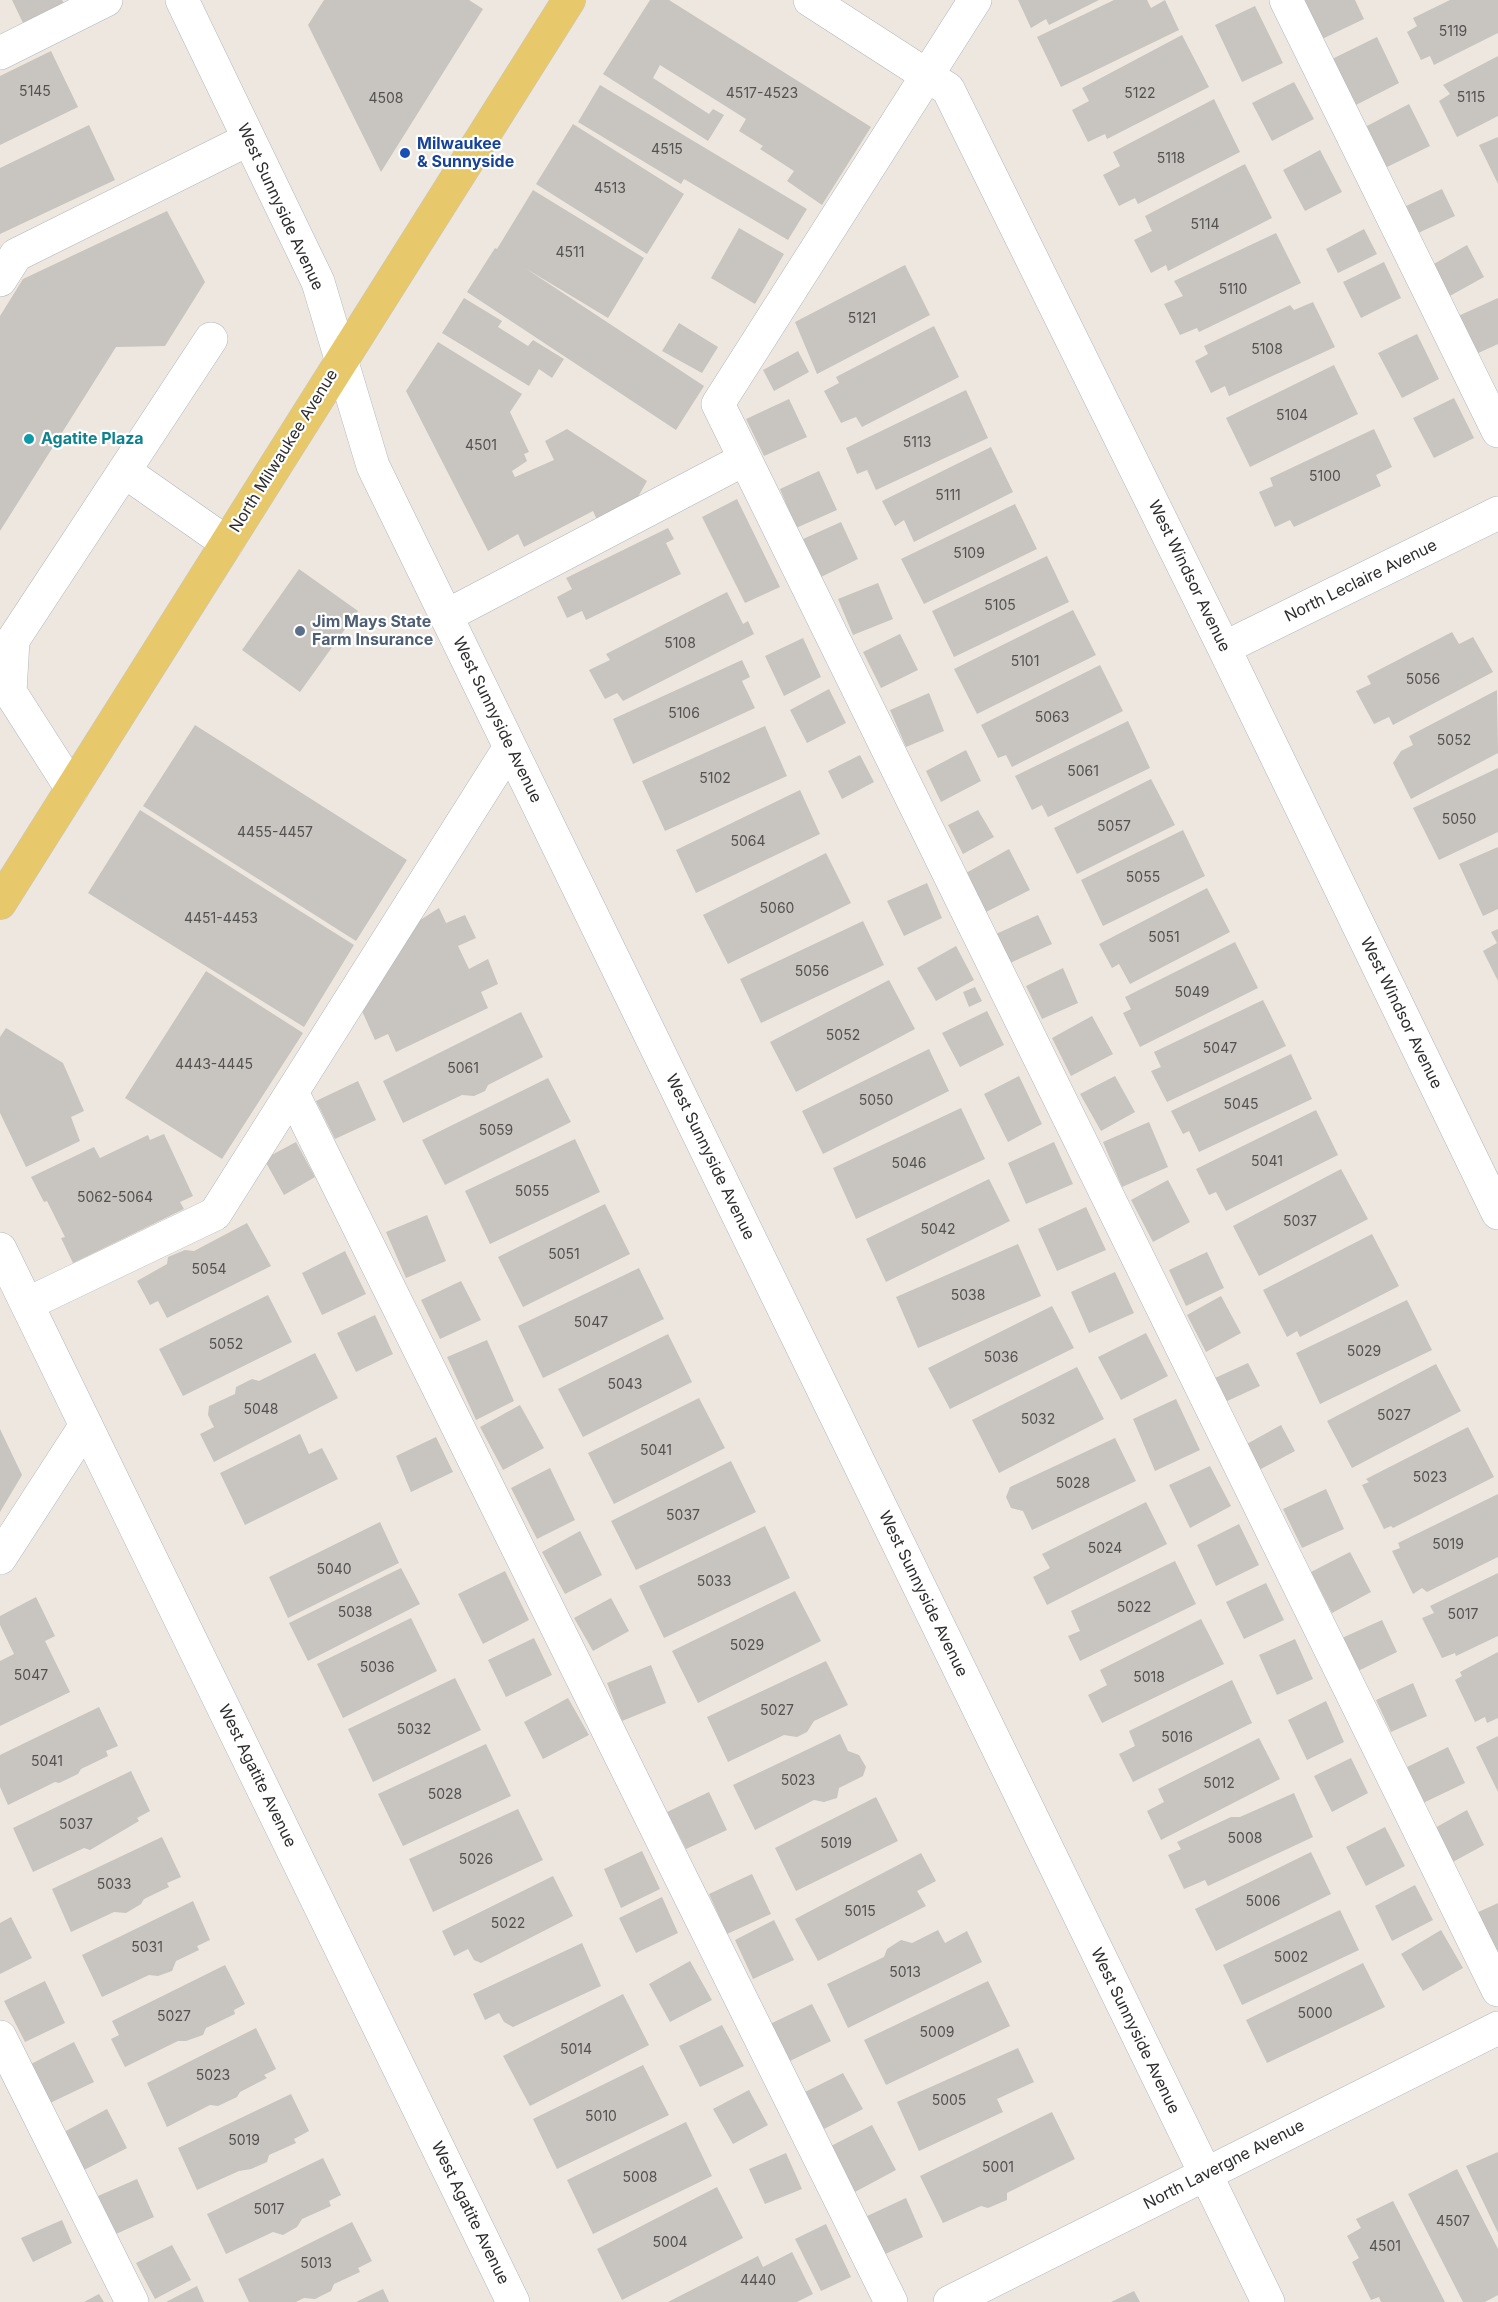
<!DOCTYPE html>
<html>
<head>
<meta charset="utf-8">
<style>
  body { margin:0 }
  canvas { display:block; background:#ede7df }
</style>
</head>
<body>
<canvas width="1498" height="2302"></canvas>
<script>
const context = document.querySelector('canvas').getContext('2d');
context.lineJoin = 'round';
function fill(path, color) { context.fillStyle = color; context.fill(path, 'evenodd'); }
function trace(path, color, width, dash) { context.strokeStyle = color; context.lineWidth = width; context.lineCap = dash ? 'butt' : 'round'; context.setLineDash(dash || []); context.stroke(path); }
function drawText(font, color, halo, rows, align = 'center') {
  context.font = font + ' Inter,sans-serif'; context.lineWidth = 4.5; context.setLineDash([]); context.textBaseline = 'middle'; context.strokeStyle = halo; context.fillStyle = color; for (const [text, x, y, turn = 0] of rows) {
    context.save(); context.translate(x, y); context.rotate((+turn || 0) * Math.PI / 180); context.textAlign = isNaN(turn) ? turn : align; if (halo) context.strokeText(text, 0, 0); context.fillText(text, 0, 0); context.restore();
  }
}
fill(new Path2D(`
  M12,0H62L64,3L23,23Z
  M324,0H469L483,9L381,172L308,25Z
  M650,0H669L871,127L822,205L787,181L794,171L760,149L763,146L739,131L746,119L660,65L653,78L709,114L713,109L724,115L708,141L603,74Z
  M1018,0H1099L1049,25L1046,19L1031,28Z
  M1114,0H1147L1151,8L1165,0L1179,30L1061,87L1037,37Z
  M1303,0H1355L1364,19L1322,39Z
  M1450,0H1498V33L1434,65L1430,56L1421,60L1407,32L1417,26L1413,18Z
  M1255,6L1283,63L1242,82L1215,25Z
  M1182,35L1209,87L1107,139L1105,134L1088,142L1072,110L1089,101L1082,88Z
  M1377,37L1399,83L1354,106L1332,59Z
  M51,51L78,107L0,145V76Z
  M1498,56V116L1457,137L1439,101L1450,94L1443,85Z
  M1294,82L1314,119L1272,141L1252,103Z
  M600,85L807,209L788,240L684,179L681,184L578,122Z
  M1214,99L1240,152L1138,204L1135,198L1119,206L1103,175L1120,166L1113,152Z
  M1409,104L1430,146L1385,168L1365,127Z
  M573,124L684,194L647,254L536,184Z
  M89,125L115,180L0,234V168Z
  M1498,137V184L1479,145Z
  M1320,150L1342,192L1305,211L1283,170Z
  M1245,164L1272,218L1168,271L1166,265L1151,273L1134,240L1152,231L1145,216Z
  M1442,189L1455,216L1416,234L1404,207Z
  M533,190L644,258L608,318L525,268L704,386L676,430L467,292L495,248L497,249Z
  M167,211L205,282L165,346L116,347L0,531V316L23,279Z
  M739,228L784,254L755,304L711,278Z
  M1364,229L1377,254L1338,273L1326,249Z
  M1276,233L1301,283L1199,332L1197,328L1180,335L1164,304L1183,296L1174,281Z
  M1467,245L1484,277L1448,297L1432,265Z
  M1384,262L1401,298L1361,318L1343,282Z
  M905,265L930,315L817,374L795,322Z
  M464,298L502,321L498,327L528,346L533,340L564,359L552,378L539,369L529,386L442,333Z
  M1498,298V344L1474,355L1456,317Z
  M1313,302L1335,347L1229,396L1225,386L1211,393L1195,361L1208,354L1204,346L1290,305L1294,310Z
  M679,323L718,347L702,373L662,351Z
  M934,326L959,377L862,427L856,417L841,423L824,391L839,383L836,377Z
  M1417,334L1439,379L1402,398L1378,353Z
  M438,342L522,394L510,412L529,452L524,454L527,461L512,471L515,477L554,460L545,441L567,429L647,481L634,504L598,522L593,511L524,547L518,534L488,551L406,391Z
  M798,351L809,372L774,391L763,370Z
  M1334,365L1358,414L1250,467L1226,418Z
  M966,390L988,438L876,490L867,470L857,474L846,448Z
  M1454,398L1474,438L1434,458L1413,418Z
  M789,399L807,437L764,456L746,419Z
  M1374,429L1392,467L1376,475L1381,486L1294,527L1290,520L1275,527L1259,492L1273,486L1270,478Z
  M991,447L1013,492L914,542L904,520L895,526L882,501Z
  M819,471L837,510L796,528L780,489Z
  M737,499L780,587L745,603L702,517Z
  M1015,504L1037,549L924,604L901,559Z
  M841,522L858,559L821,577L803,539Z
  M668,528L674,539L666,543L681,574L586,620L582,611L567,618L557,597L572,589L566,578Z
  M1047,556L1069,602L954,657L932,611Z
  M299,569L358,611L300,692L242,650Z
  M878,583L893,619L853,635L838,599Z
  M727,592L743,624L748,621L754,634L623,701L617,693L605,699L589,670L610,660L606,654Z
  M1073,610L1096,655L977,714L954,669Z
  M1452,632L1459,644L1473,637L1493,672L1393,725L1389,717L1374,724L1356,691L1371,684L1367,676Z
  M900,634L918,670L881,688L863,652Z
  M803,638L821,677L784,696L765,656Z
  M742,660L750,677L742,681L755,708L633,764L613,719Z
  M1100,665L1123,711L1012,767L1006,755L998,758L981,725Z
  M829,689L846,723L807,743L790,710Z
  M1497,690L1498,753L1411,799L1393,763L1401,751L1413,745L1409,736Z
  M929,693L944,731L906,747L890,710Z
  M1128,721L1150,768L1048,817L1042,805L1032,810L1015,776Z
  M195,725L407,860L356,941L143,806Z
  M765,726L787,776L665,831L642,781Z
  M966,750L981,781L941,802L926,771Z
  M860,755L874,782L842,799L828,771Z
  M1498,768V832L1439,860L1413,808Z
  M1151,779L1175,825L1077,874L1054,828Z
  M800,790L820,834L696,893L676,850Z
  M140,810L354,945L304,1027L88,893Z
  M978,810L994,837L963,854L948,825Z
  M1183,830L1205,876L1103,926L1081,880Z
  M1498,847V909L1483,916L1459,864Z
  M1009,849L1030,890L986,912L966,873Z
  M826,853L851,903L728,964L703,915Z
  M927,883L942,918L904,936L887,901Z
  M1207,888L1230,932L1130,984L1119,964L1112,968L1099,944Z
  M439,908L446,923L465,915L476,938L458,946L469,969L488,959L498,984L481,992L488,1008L396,1052L388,1034L375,1040L362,1011L414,924Z
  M1038,915L1052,944L1010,963L996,934Z
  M863,921L884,965L761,1023L740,979Z
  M1498,929V981L1483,951L1497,943L1491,932Z
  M1235,942L1258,988L1140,1047L1123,1013L1131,1009L1125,997Z
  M956,946L974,980L936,1001L917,968Z
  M1063,968L1078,1003L1042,1019L1026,986Z
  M206,971L303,1033L222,1159L125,1098Z
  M889,980L915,1029L796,1092L770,1042Z
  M975,987L982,1001L969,1007L963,992Z
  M1263,1000L1286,1046L1167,1102L1151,1071L1161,1067L1154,1052Z
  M987,1011L1004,1045L960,1067L942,1033Z
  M521,1012L543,1057L488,1085L485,1091L474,1096L462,1095L403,1123L383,1081Z
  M1092,1016L1113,1054L1071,1076L1052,1038Z
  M6,1028L63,1063L84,1111L71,1117L80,1141L26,1167L0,1113V1037Z
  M929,1049L949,1091L823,1154L802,1111Z
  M1291,1054L1312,1099L1199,1152L1189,1131L1183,1134L1171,1111Z
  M1019,1076L1042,1124L1008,1142L984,1094Z
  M1115,1076L1135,1112L1101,1131L1080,1094Z
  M548,1078L571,1122L445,1185L422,1140Z
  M358,1081L376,1120L335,1139L316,1101Z
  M961,1108L985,1159L856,1219L833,1168Z
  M1316,1110L1338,1155L1226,1211L1216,1192L1209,1195L1196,1169Z
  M1149,1122L1168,1167L1122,1187L1103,1142Z
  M164,1134L193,1196L180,1202L184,1209L73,1263L61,1238L65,1237L47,1201L44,1202L31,1177L94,1147L100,1158L148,1135L150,1140Z
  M575,1139L600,1192L490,1244L465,1191Z
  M296,1142L315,1177L284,1195L264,1159Z
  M1054,1142L1073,1184L1026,1204L1008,1163Z
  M1341,1169L1368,1219L1259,1276L1233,1226Z
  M989,1179L1010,1221L886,1282L866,1239Z
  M1168,1180L1190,1222L1153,1242L1131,1200Z
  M605,1204L630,1254L523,1307L498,1257Z
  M1086,1207L1106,1250L1057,1271L1038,1229Z
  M427,1215L446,1261L406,1278L386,1232Z
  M247,1223L271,1266L167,1318L158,1301L150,1305L137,1281L167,1264L168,1257L185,1250L194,1251Z
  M1372,1234L1399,1286L1300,1337L1297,1331L1287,1337L1263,1290Z
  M1018,1244L1041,1296L918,1348L896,1297Z
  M345,1251L366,1294L322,1315L302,1273Z
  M1207,1252L1224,1288L1186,1306L1169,1270Z
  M639,1268L664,1319L543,1378L518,1326Z
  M1115,1272L1134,1313L1089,1333L1071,1292Z
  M461,1281L481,1320L440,1339L421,1300Z
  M268,1295L292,1342L183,1396L159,1349Z
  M1221,1296L1241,1333L1206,1352L1187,1315Z
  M1407,1300L1432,1350L1320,1404L1296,1353Z
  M1052,1306L1074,1348L950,1409L928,1368Z
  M375,1315L393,1354L356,1372L337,1333Z
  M1146,1333L1168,1376L1121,1400L1098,1357Z
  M668,1334L692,1382L583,1437L558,1389Z
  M487,1340L514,1401L476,1420L447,1357Z
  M315,1353L338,1398L214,1462L200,1434L214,1427L208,1415L209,1406L235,1394L236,1387L252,1379L259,1381Z
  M1248,1363L1260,1386L1225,1402L1215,1378Z
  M1436,1364L1461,1411L1352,1468L1327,1421Z
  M1077,1367L1104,1419L999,1473L972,1420Z
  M699,1398L725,1448L614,1504L588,1453Z
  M1176,1399L1200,1450L1155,1471L1133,1419Z
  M520,1405L544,1448L503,1470L480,1427Z
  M1281,1425L1295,1451L1259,1470L1245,1445Z
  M1468,1427L1494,1477L1393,1528L1391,1526L1384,1529L1362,1485L1369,1482L1366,1479Z
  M0,1429L22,1475L0,1512Z
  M300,1434L309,1454L322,1448L338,1479L245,1525L220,1473Z
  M436,1437L453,1472L411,1492L396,1456Z
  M1115,1438L1136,1481L1032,1530L1023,1511L1011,1508L1006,1497L1010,1487Z
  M731,1461L756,1512L636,1570L611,1521Z
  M1210,1466L1231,1506L1190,1528L1169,1485Z
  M550,1468L575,1520L537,1539L511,1488Z
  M1326,1489L1344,1529L1302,1548L1283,1509Z
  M1498,1494V1557L1427,1592L1422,1588L1413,1594L1392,1551L1400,1548L1398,1543Z
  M1146,1502L1167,1544L1047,1605L1033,1577L1050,1568L1042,1554Z
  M380,1522L399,1563L288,1618L269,1577Z
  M1239,1524L1259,1565L1216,1586L1197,1545Z
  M765,1526L790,1578L664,1638L639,1586Z
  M580,1531L602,1575L565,1594L542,1552Z
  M1350,1552L1371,1592L1332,1613L1311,1572Z
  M1175,1561L1196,1604L1080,1661L1068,1636L1080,1631L1071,1611Z
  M401,1568L420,1604L308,1661L289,1623Z
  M505,1571L529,1620L483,1644L458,1594Z
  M1498,1573V1636L1456,1656L1455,1653L1442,1658L1422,1618L1434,1613L1430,1606Z
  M1266,1583L1284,1620L1244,1639L1226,1602Z
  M795,1591L821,1641L698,1703L672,1651Z
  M36,1597L55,1636L45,1641L70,1692L0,1726V1661L14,1654L0,1625V1616Z
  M611,1598L629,1631L593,1651L574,1618Z
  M411,1618L437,1671L343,1718L317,1664Z
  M1201,1619L1224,1664L1102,1723L1088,1695L1107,1685L1100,1670Z
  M1382,1620L1397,1652L1358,1671L1342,1638Z
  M534,1638L552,1675L506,1697L488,1660Z
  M1295,1639L1313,1679L1277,1695L1259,1655Z
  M1498,1652V1718L1487,1723L1485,1717L1475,1722L1455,1680L1462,1676L1460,1672Z
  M826,1661L848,1705L814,1721L807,1732L797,1737L784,1735L728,1762L707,1717Z
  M651,1665L666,1703L622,1721L607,1683Z
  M455,1678L481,1730L373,1782L348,1729Z
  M1232,1680L1252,1723L1133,1782L1119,1754L1135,1746L1129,1731Z
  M1413,1683L1427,1716L1391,1732L1376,1700Z
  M568,1698L589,1735L543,1759L524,1722Z
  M1326,1701L1344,1742L1307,1760L1288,1720Z
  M99,1707L118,1746L106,1751L108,1756L81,1769L78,1774L59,1783L55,1782L8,1805L0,1787V1755Z
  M840,1734L848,1751L859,1755L866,1767L863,1776L839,1788L837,1798L824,1802L814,1800L755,1830L733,1785Z
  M1498,1736V1792L1476,1747Z
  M1259,1738L1280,1779L1161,1840L1147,1811L1164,1802L1158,1789Z
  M486,1744L511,1796L403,1846L378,1794Z
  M1448,1747L1465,1783L1423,1803L1407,1767Z
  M1351,1758L1368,1793L1332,1812L1314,1776Z
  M131,1771L150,1811L137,1818L139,1821L90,1850L84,1848L33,1872L13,1828Z
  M709,1792L727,1830L686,1849L667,1812Z
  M1294,1793L1313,1837L1208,1886L1205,1880L1184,1889L1168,1855L1181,1849L1177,1842L1231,1817H1240Z
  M876,1797L898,1841L796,1891L775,1848Z
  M518,1809L543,1860L433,1912L409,1859Z
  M1467,1810L1484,1845L1451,1863L1433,1829Z
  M1385,1827L1405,1866L1366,1886L1346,1847Z
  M162,1837L181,1877L167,1883L169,1887L144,1899L141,1904L126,1913L114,1912L71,1932L52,1889Z
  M642,1851L660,1889L621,1908L604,1869Z
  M1311,1852L1331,1894L1216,1951L1195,1909Z
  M921,1853L936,1881L917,1891L926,1906L818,1961L795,1919Z
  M752,1874L771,1914L727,1934L709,1894Z
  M553,1876L573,1916L481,1963L474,1960L468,1949L454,1956L442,1931Z
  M1415,1885L1433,1920L1392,1941L1375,1906Z
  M662,1897L678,1933L636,1953L619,1918Z
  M193,1901L210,1940L197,1946L199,1950L176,1961L172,1971L158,1976L149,1975L102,1997L82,1955Z
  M1498,1903V1953L1474,1914Z
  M1340,1910L1359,1950L1242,2005L1223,1965Z
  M11,1917L32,1958L0,1974V1923Z
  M774,1920L794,1960L753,1979L735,1940Z
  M938,1930L945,1943L967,1931L982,1962L848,2028L827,1984L884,1957L887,1949L901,1940L912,1943Z
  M1441,1930L1463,1968L1423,1991L1401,1954Z
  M582,1943L601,1986L513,2027L504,2022L499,2013L485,2020L473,1994Z
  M690,1961L712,2000L670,2022L649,1984Z
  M1363,1963L1385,2007L1267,2063L1246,2020Z
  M225,1965L245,2004L234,2010L235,2014L206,2028L203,2035L186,2041H178L125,2067L111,2039L119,2035L112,2021Z
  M45,1981L65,2023L25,2042L4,2001Z
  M988,1981L1010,2026L886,2085L864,2040Z
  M623,1994L649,2045L530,2106L503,2056Z
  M812,2004L831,2041L790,2061L770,2024Z
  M722,2025L744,2066L700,2087L679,2046Z
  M256,2028L276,2069L264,2075L267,2078L240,2092L237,2097L218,2106L210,2105L167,2127L147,2083Z
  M74,2042L94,2082L48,2104L29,2065Z
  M1018,2048L1034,2082L997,2099L1003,2112L919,2151L897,2102Z
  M643,2065L669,2115L557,2169L533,2119Z
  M843,2073L863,2109L824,2129L805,2092Z
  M749,2090L768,2125L733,2144L713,2109Z
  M291,2094L309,2131L294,2139L296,2143L269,2155L267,2162L251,2169L239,2171L197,2190L178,2148Z
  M107,2109L127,2148L84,2170L64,2132Z
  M1052,2112L1075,2159L1007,2193V2200L988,2208L981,2206L943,2223L920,2176Z
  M686,2122L712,2176L593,2234L567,2180Z
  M872,2125L896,2170L853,2193L829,2147Z
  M1498,2152V2233L1466,2166Z
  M786,2153L802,2189L765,2204L749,2169Z
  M323,2158L341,2195L329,2201L331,2206L302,2219L297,2227L283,2235L273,2232L226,2254L207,2214Z
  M1457,2169L1498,2249V2295L1485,2302H1463L1408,2194Z
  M137,2179L154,2217L116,2234L98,2196Z
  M717,2187L743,2238L622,2300L597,2249Z
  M906,2198L923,2237L883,2255L865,2217Z
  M1393,2201L1445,2302H1381L1379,2297L1371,2300L1352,2262L1359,2258L1347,2236L1361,2228L1356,2219Z
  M62,2220L72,2243L33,2262L21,2238Z
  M352,2222L372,2261L358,2268L360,2272L334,2284L331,2291L315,2299L304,2298L296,2302H249L238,2279Z
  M826,2224L851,2277L821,2291L795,2239Z
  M172,2245L191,2280L155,2299L136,2263Z
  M792,2252L813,2294L797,2302H668L758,2256L763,2267Z
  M197,2286L204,2302H166Z
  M383,2289L389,2302H356Z
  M1134,2291L1140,2302H1111Z
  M99,2294L104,2302H84Z`), '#c8c4bf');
const minor = new Path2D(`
  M182,0L318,282L373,466L1268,2302
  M810,0L948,89L1224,648L1498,1213
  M975,0L718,404L1498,1990
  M1286,0L1498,431
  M0,53L106,0
  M0,280L16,255L249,139
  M124,471L227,543
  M446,616L745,459
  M1224,648L1498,513
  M72,789L10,692L13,640L211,339
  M292,1092L891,2302
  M0,1249L513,2302
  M27,1304L215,1214L510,747
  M0,1558L86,1425
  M0,2037L132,2302
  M950,2302L1498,2028`);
const major = new Path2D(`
  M0,903L569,0`);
trace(minor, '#b3b6be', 34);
trace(major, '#c8c8c8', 34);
trace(minor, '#fff', 33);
trace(major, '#e7c86a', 33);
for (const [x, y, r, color] of [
  [405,153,6,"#1a4fb4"],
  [29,439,6,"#0f9aa8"],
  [300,631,6,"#5c6f8a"]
]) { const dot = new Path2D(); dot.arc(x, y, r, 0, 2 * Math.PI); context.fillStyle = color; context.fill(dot); trace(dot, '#fff', 2); }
drawText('14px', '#535251', null, [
  ["5119",1453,32],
  ["5145",35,92],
  ["4517-4523",762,94],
  ["5122",1140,94],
  ["5115",1471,98],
  ["4508",386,99],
  ["4515",667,150],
  ["5118",1171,159],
  ["4513",610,189],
  ["5114",1205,225],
  ["4511",570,253],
  ["5110",1233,290],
  ["5121",862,319],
  ["5108",1267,350],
  ["5104",1292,416],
  ["5113",917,443],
  ["4501",481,446],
  ["5100",1325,477],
  ["5111",948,496],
  ["5109",969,554],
  ["5105",1000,606],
  ["5108",680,644],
  ["5101",1025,662],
  ["5056",1423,680],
  ["5106",684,714],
  ["5063",1052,718],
  ["5052",1454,741],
  ["5061",1083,772],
  ["5102",715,779],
  ["5050",1459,820],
  ["5057",1114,827],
  ["4455-4457",275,833],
  ["5064",748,842],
  ["5055",1143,878],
  ["5060",777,909],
  ["4451-4453",221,919],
  ["5051",1164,938],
  ["5056",812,972],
  ["5049",1192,993],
  ["5052",843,1036],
  ["5047",1220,1049],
  ["4443-4445",214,1065],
  ["5061",463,1069],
  ["5050",876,1101],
  ["5045",1241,1105],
  ["5059",496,1131],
  ["5041",1267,1162],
  ["5046",909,1164],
  ["5055",532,1192],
  ["5062-5064",115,1198],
  ["5037",1300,1222],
  ["5042",938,1230],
  ["5051",564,1255],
  ["5054",209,1270],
  ["5038",968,1296],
  ["5047",591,1323],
  ["5052",226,1345],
  ["5029",1364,1352],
  ["5036",1001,1358],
  ["5043",625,1385],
  ["5048",261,1410],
  ["5027",1394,1416],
  ["5032",1038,1420],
  ["5041",656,1451],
  ["5023",1430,1478],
  ["5028",1073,1484],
  ["5037",683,1516],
  ["5019",1448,1545],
  ["5024",1105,1549],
  ["5040",334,1570],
  ["5033",714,1582],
  ["5022",1134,1608],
  ["5038",355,1613],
  ["5017",1463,1615],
  ["5029",747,1646],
  ["5036",377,1668],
  ["5047",31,1676],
  ["5018",1149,1678],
  ["5027",777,1711],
  ["5032",414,1730],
  ["5016",1177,1738],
  ["5041",47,1762],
  ["5023",798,1781],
  ["5012",1219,1784],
  ["5028",445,1795],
  ["5037",76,1825],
  ["5008",1245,1839],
  ["5019",836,1844],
  ["5026",476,1860],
  ["5033",114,1885],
  ["5006",1263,1902],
  ["5015",860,1912],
  ["5022",508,1924],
  ["5031",147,1948],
  ["5002",1291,1958],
  ["5013",905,1973],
  ["5000",1315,2014],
  ["5027",174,2017],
  ["5009",937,2033],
  ["5014",576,2050],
  ["5023",213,2076],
  ["5005",949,2101],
  ["5010",601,2117],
  ["5019",244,2141],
  ["5001",998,2168],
  ["5008",640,2178],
  ["5017",269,2210],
  ["4507",1453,2222],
  ["5004",670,2243],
  ["4501",1385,2247],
  ["5013",316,2264],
  ["4440",758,2281]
]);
drawText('bold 16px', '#164399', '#fff', [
  ["Milwaukee",417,144],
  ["& Sunnyside",417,162]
], 'left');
drawText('16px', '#2c2c2c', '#fff', [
  ["West Sunnyside Avenue",280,207,65],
  ["North Milwaukee Avenue",284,451,-58],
  ["West Windsor Avenue",1189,576,64],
  ["North Leclaire Avenue",1361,581,-26],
  ["West Sunnyside Avenue",497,720,64],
  ["West Windsor Avenue",1401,1013,64],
  ["West Sunnyside Avenue",710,1157,64],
  ["West Sunnyside Avenue",923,1594,64],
  ["West Agatite Avenue",257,1776,64],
  ["West Sunnyside Avenue",1135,2031,64],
  ["North Lavergne Avenue",1224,2165,-27],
  ["West Agatite Avenue",470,2213,64]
]);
drawText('bold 16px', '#0d838f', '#fff', [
  ["Agatite Plaza",41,439]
], 'left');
drawText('bold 16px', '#4e5e75', '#fff', [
  ["Jim Mays State",312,622],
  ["Farm Insurance",312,640]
], 'left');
</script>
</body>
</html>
